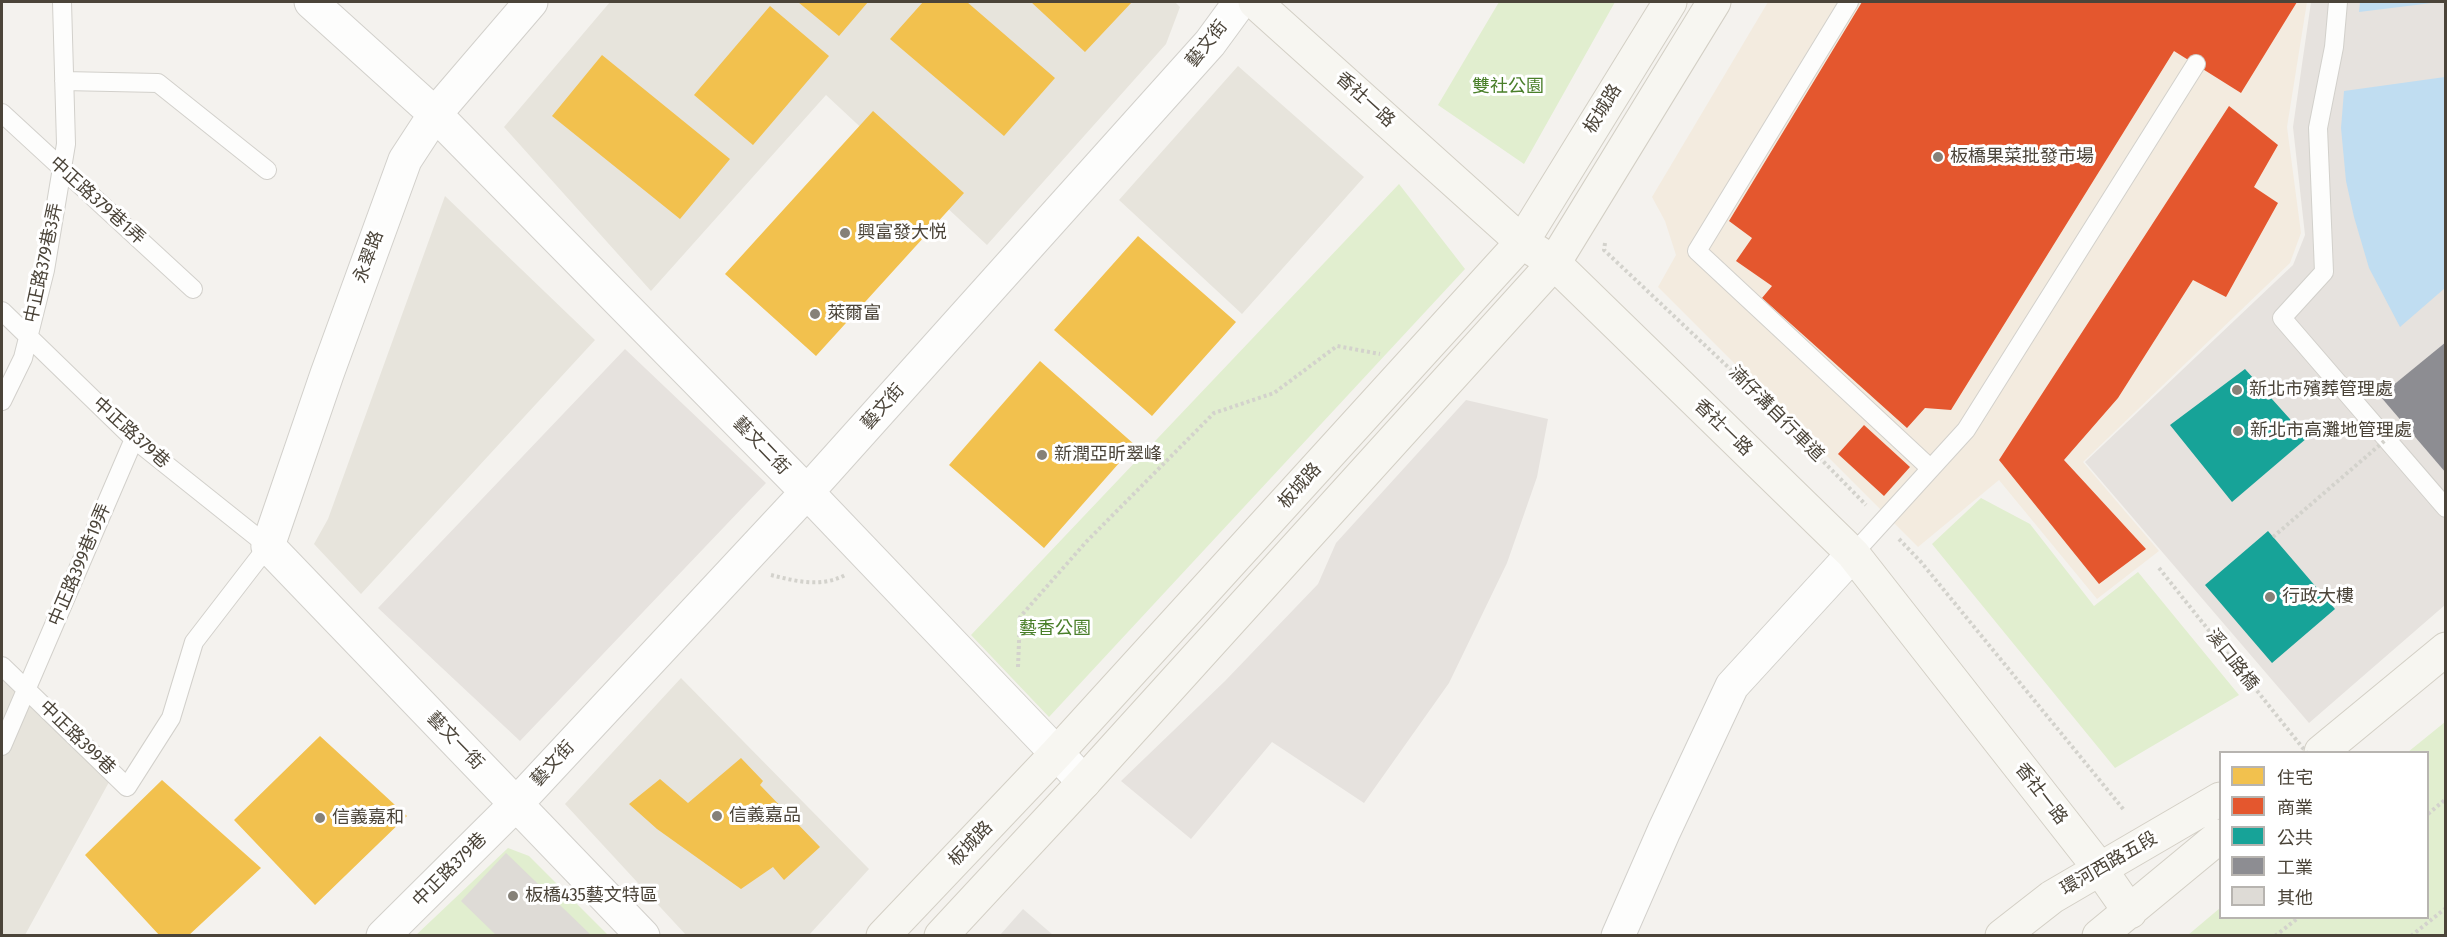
<!DOCTYPE html>
<html>
<head>
<meta charset="utf-8">
<style>
  body { margin:0 }
  #map { position:relative; width:2447px; height:937px; overflow:hidden; background:#f4f2ee; font-family:"Fira Sans Condensed","Noto Sans TC",sans-serif }
  canvas { display:block }
  .frame { position:absolute; inset:0; border:3px solid #4b4439; pointer-events:none }
  .legend { position:absolute; left:2219px; top:751px; width:210px; height:168px; box-sizing:border-box; background:#fff; border:2px solid #b7b4b0; margin:0; padding:8px 10px; list-style:none; font-size:18px; color:#4b4439 }
  .legend li { display:flex; align-items:center; gap:12px; height:30px }
  .legend b { width:30px; border:2px solid #b7b4b0 }
</style>
</head>
<body>
<div id="map">
<canvas width="2447" height="937"></canvas>
<div class="frame"></div>
<ul class="legend">
<li><b style="height:16px;background:#f2c14e"></b>住宅</li>
<li><b style="height:16px;background:#e4572e"></b>商業</li>
<li><b style="height:16px;background:#17a398"></b>公共</li>
<li><b style="height:16px;background:#8d8d92"></b>工業</li>
<li><b style="height:16px;background:#dedbd6"></b>其他</li>
</ul>
</div>
<script>
const context = document.querySelector('canvas').getContext('2d');
context.lineJoin = 'round';
function fill(path, color) { context.fillStyle = color; context.fill(path, 'evenodd'); }
function trace(path, color, width, dash) { context.strokeStyle = color; context.lineWidth = width; context.lineCap = dash ? 'butt' : 'round'; context.setLineDash(dash || []); context.stroke(path); }
function drawText(font, color, halo, rows, align = 'center') {
  context.font = font + ' "Fira Sans Condensed","Noto Sans TC",sans-serif'; context.lineWidth = 6; context.setLineDash([]); context.textBaseline = 'middle'; context.strokeStyle = halo; context.fillStyle = color; for (const [text, x, y, turn = 0] of rows) {
    context.save(); context.translate(x, y); context.rotate((+turn || 0) * Math.PI / 180); context.textAlign = isNaN(turn) ? turn : align; if (halo) context.strokeText(text, 0, 0); context.fillText(text, 0, 0); context.restore();
  }
}
fill(new Path2D(`
  M610,2H1175L1180,7L1166,44L987,245L826,95L651,291L504,127Z
  M1238,66L1364,177L1242,314L1119,200Z
  M445,196L595,340L361,594L314,544L328,519Z
  M2,662L114,773L25,935H2Z
  M681,678L869,869L809,935H686L565,804Z`), '#e7e4dc');
fill(new Path2D(`
  M1768,2H2307L2287,127L2301,233L2290,263L2083,462L2159,551L2097,599L1999,480L1918,547L1658,287L1676,255L1665,221L1652,197Z`), '#f3ebdf');
fill(new Path2D(`
  M2311,2H2445V605L2309,723L2085,462L2293,265L2305,235L2293,127Z
  M625,349L766,483L520,741L378,608Z
  M1466,400L1548,419L1537,477L1507,563L1449,683L1364,803L1272,742L1191,839L1121,781L1225,681L1318,584L1336,543Z`), '#e6e2de');
fill(new Path2D(`
  M1499,2H1615L1524,164L1438,105Z
  M1399,184L1465,269L1049,717L971,635Z
  M1981,498L2030,524L2094,606L2138,572L2239,695L2115,768L1932,544Z
  M2445,722V935H2188L2220,908V918H2428V752H2408Z
  M508,848L529,856L608,935L415,936Z`), '#e1eecf');
fill(new Path2D(`
  M1023,909L1053,935H1000Z`), '#e6e3df');
fill(new Path2D(`
  M2360,2H2440L2359,12Z
  M2445,77V288L2400,327L2369,268L2354,217L2346,181L2341,128L2344,91Z`), '#c0ddf1');
fill(new Path2D(`
  M798,2H868L839,36Z
  M923,2H967L1055,78L1004,136L890,39Z
  M1031,2H1132L1085,52Z
  M770,6L829,56L753,145L694,95Z
  M602,55L730,159L680,219L552,116Z
  M873,111L964,193L816,356L725,274Z
  M1138,236L1236,322L1152,416L1054,330Z
  M1040,361L1135,445L1044,548L949,465Z
  M320,736L407,816L315,905L234,820Z
  M741,758L763,781L760,785L820,847L784,880L773,867L741,889L657,829L629,804L660,779L688,803Z
  M162,780L261,868L188,936H160L85,855Z`), '#f2c14e');
fill(new Path2D(`
  M1862,2H2297L2241,93L2174,51L1951,410L1925,408L1907,428L1762,298L1772,286L1736,261L1752,238L1729,221Z
  M2229,106L2278,145L2254,187L2278,203L2226,297L2193,280L2118,398L2064,460L2146,549L2099,584L1999,460Z
  M1864,425L1910,467L1884,496L1838,454Z`), '#e4572e');
fill(new Path2D(`
  M2245,369L2307,438L2232,502L2170,425Z
  M2268,531L2335,609L2272,663L2205,585Z`), '#17a398');
fill(new Path2D(`
  M2446,342V473L2380,396Z`), '#8d8d92');
fill(new Path2D(`
  M506,853L592,936H497L461,901Z`), '#dedbd6');
const lane = new Path2D(`
  M1849,2L1697,251L1930,468
  M2338,2L2334,47L2318,128L2324,272L2282,318L2446,508
  M64,81L158,83L267,170
  M2,113L193,289
  M2,311L134,439L268,546L194,642L171,718L127,787L2,666
  M2,401L23,358L45,270L66,144L62,2
  M1853,554L1966,430L2196,64
  M2,746L134,439`);
const street = new Path2D(`
  M311,2L435,114L807,492L1084,782
  M531,2L435,114L405,160L327,374L268,546L643,936
  M383,936L516,804L807,492L1210,43L1240,2
  M1618,936L1664,831L1732,686L1853,554`);
const secondary = new Path2D(`
  M1255,2L1522,242L1554,263L1853,554L2100,869L2130,912
  M2321,752L2446,649
  M883,936L1056,754L1522,242L1670,2
  M941,936L1084,782L1554,263L1714,2
  M2002,936L2052,897L2220,799
  M2099,936L2220,836`);
trace(lane, '#d2d0cb', 20);
trace(street, '#d2d0cb', 35);
trace(secondary, '#d3cfc5', 35);
trace(new Path2D(`
  M1605,243L1604,250L1764,401L1866,505
  M1899,539L1921,562L2124,810
  M2159,568L2242,672
  M771,575C795,581 821,588 845,575
  M1018,667L1020,617L1086,542L1214,413L1274,393L1337,346L1380,354
  M2428,814L2446,799
  M2275,936L2298,918
  M2411,936L2446,908`), '#d3d2cc', 4, [3, 3]);
trace(lane, '#fdfdfc', 18);
trace(street, '#fdfdfc', 33);
trace(secondary, '#f7f6f1', 33);
trace(new Path2D(`
  M2273,537L2404,424
  M2242,672L2306,752`), '#d3d2cc', 4, [3, 3]);
for (const [x, y, r, color] of [
  [1938,157,6,"#868178"],
  [845,233,6,"#868178"],
  [815,314,6,"#868178"],
  [2237,390,6,"#868178"],
  [2238,431,6,"#868178"],
  [1042,455,6,"#868178"],
  [2270,597,6,"#868178"],
  [717,816,6,"#868178"],
  [320,818,6,"#868178"],
  [513,896,6,"#868178"]
]) { const dot = new Path2D(); dot.arc(x, y, r, 0, 2 * Math.PI); context.fillStyle = color; context.fill(dot); trace(dot, '#fff', 2); }
drawText('18px', '#4b4439', '#fff', [
  ["藝文街",1207,44,-51],
  ["香社一路",1365,100,42],
  ["板城路",1603,109,-58],
  ["中正路379巷1弄",97,201,42],
  ["永翠路",369,257,-70],
  ["中正路379巷3弄",44,263,-78],
  ["藝文街",883,407,-48],
  ["湳仔溝自行車道",1776,414,45],
  ["香社一路",1723,428,44],
  ["中正路379巷",131,433,42],
  ["藝文二街",761,446,46],
  ["板城路",1300,486,-48],
  ["中正路399巷19弄",80,565,-67],
  ["溪口路橋",2232,660,52],
  ["中正路399巷",77,738,44],
  ["藝文一街",455,741,46],
  ["藝文街",553,764,-47],
  ["香社一路",2041,794,52],
  ["板城路",971,844,-46],
  ["環河西路五段",2109,864,-30],
  ["中正路379巷",450,870,-45]
]);
drawText('18px', '#4a7f2a', '#fff', [
  ["雙社公園",1508,87],
  ["藝香公園",1055,629]
]);
drawText('18px', '#4b4439', '#fff', [
  ["板橋果菜批發市場",1950,157],
  ["興富發大悦",857,233],
  ["萊爾富",827,314],
  ["新北市殯葬管理處",2249,390],
  ["新北市高灘地管理處",2250,431],
  ["新潤亞昕翠峰",1054,455],
  ["行政大樓",2282,597],
  ["信義嘉品",729,816],
  ["信義嘉和",332,818],
  ["板橋435藝文特區",525,896]
], 'left');
</script>
</body>
</html>
